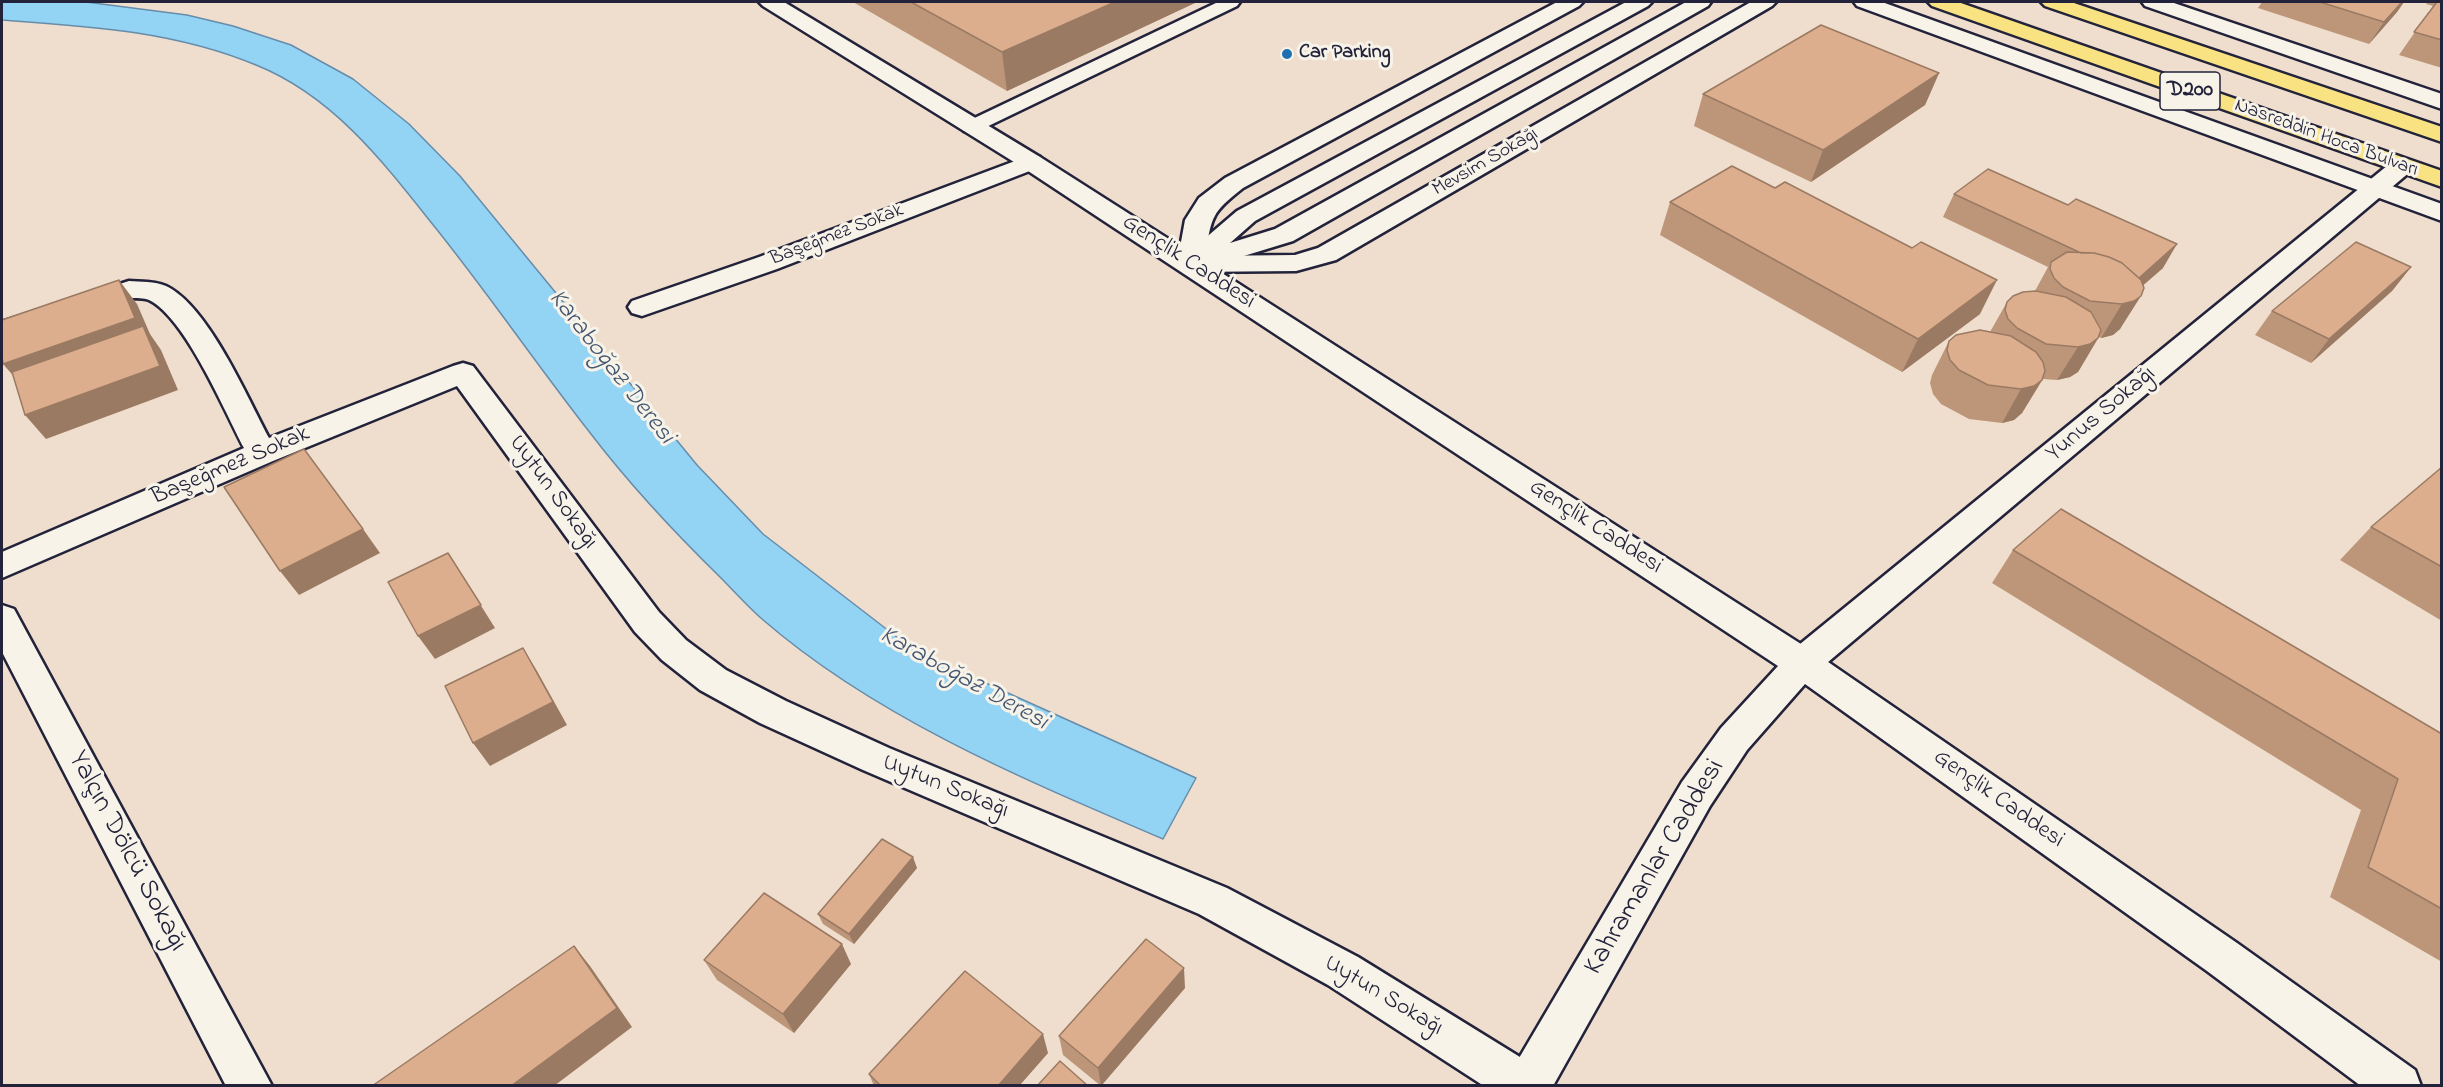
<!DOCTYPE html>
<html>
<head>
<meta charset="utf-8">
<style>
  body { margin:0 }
  #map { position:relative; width:2443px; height:1087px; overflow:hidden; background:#efdecd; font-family:"Indie Flower",sans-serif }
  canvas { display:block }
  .frame { position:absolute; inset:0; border:3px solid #22223b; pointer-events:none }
</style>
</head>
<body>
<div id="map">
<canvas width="2443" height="1087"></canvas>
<div class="frame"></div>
</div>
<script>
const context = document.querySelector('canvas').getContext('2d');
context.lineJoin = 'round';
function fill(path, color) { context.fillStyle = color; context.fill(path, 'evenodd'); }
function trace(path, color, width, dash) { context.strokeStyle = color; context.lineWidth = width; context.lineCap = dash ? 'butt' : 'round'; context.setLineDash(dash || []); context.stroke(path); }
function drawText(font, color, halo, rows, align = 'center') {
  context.font = font + ' "Indie Flower",sans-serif'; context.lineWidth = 6; context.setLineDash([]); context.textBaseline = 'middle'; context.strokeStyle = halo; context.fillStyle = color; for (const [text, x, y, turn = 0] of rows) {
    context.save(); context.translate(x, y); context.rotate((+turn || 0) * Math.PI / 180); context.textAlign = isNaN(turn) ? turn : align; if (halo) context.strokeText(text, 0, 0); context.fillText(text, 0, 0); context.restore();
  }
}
const water = new Path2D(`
  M2,2H86L187,15L233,26L291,45L353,79L409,124L460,176L697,465L763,534L915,651L1196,778L1163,839C1025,780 876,718 762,619C747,606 734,591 720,577C674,532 630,485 591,434C536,364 486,290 430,221C381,159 331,95 256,65C175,31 88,26 2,20Z`);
fill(water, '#93d3f4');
trace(water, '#668caa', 1.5);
const lane = new Path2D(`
  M1218,2H1240L1237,6L978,131H964L961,127L964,123Z`);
const street = new Path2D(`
  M1557,2H1583L1579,6L1243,188C1211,213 1212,216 1205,256L1295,255L1318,248L1751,2H1776L1772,6L1336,260L1296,271L1190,272L1180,270L1177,264L1185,220L1199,198L1225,178Z
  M2142,2H2171L2442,94V109L2145,6Z
  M1031,155L1040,157L1043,162L1040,167L777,269L642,316L632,313L628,307L632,301L759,257Z
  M2402,159L2411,161L2414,166L2411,171L1815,673L1802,677L1789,673L1784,663L1789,653L2393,161Z
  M129,281C140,282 155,281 166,286C208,306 247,397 269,438L453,366L463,363L473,366L659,612L686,640L726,670L786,701L889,748L1227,888L1358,957L1541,1070L1547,1086H1484L1328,985L1199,914L863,770L760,723L700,690L662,660L635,632L457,386L273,461L2,578V552L244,448C225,412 185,317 149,300C144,298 136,298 131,298L2,341V322Z
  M2,605L14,609L272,1086H226L2,652Z`);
const secondary = new Path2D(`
  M759,2H784L1040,157L1189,252L1237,211L1626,2H1652L1648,6L1255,221L1230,243L1275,229L1686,2H1711L1708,6L1293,241L1211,266L1815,653L2237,943L2415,1070L2421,1086H2361L2207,971L1805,684L1747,750L1710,806L1553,1086H1506L1512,1070L1682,782L1721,728L1778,666L1022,167L763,6Z
  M1854,2H1882L2442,204V221L1857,6Z`);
const highway = new Path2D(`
  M1928,2H1958L2442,171V187L1932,6Z
  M2041,2H2071L2442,127V142L2045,6Z`);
trace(lane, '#22223b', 5);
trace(street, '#22223b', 5);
trace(secondary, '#22223b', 5);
trace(highway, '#22223b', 5);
fill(lane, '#f7f3e8');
fill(street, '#f7f3e8');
fill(secondary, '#f7f3e8');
fill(highway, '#f8e281');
fill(new Path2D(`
  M853,2H1197L1007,91Z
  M2262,2H2404L2397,12L2369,44L2258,8Z
  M2428,2H2442V68L2399,55L2433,6L2426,4Z
  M1939,73L1925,105L1811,182L1694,126L1703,94Z
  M1954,194L2163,268L2143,285L2120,329L2113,335L2101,338L2099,337L2078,372L2070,377L2057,380L2043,379L2022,413L2014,420L2002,423L1969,419L1941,404L1933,394L1930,383L1932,375L1949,341L1990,332L2007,302L2035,291L2048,267L1943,217Z
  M1670,202L1980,314L1902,372L1660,235Z
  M2411,267L2392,291L2311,363L2255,335L2272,311Z
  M2442,467V621L2340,560L2371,527Z
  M2013,550L2442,734V962L2330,897L2361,810L1992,583Z
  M917,868L854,944L823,924L818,914Z
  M704,960L851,964L794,1033L717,980Z
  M1185,988L1101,1086L1063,1055L1059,1036Z
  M1048,1053L1019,1086H874L869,1074Z`), '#bd967a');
fill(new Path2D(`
  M1115,2H1197L1007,91L1002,52Z
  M2402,2H2404L2397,12L2369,44L2384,22Z
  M1939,73L1925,105L1811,182L1823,150Z
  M2177,244L2163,268L2123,303L2138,279Z
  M2411,267L2392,291L2311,363L2329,339Z
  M119,280L137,304L150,334L161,350L178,390L46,439L25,415L24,388L3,364Z
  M1997,280L1980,314L1902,372L1918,339Z
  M2141,296L2120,329L2113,335L2101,338L2122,304Z
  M2098,338L2078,372L2070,377L2057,380L2078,347Z
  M2042,380L2022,413L2014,420L2002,423L2021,389Z
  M363,529L380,553L299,595L280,571Z
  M448,553L495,628L435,659L418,636Z
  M523,648L537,671L567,725L490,766L473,743Z
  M913,857L917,868L854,944L849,934Z
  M842,944L851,964L794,1033L783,1014Z
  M574,946L590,966L632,1027L554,1086H511Z
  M1184,968L1185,988L1101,1086L1098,1068Z
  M1043,1034L1048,1053L1019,1086H998Z`), '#9a7a63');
const building = new Path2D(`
  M911,2H1115L1002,52Z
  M2320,2H2402L2384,22Z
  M2437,2H2442V40L2414,32Z
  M1821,25L1939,73L1823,150L1703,94Z
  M1732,166L1775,188L1785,182L1912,248L1921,242L1997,280L1918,339L1670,202Z
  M1988,169L2068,205L2076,199L2177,244L2139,278L2122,263L2109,257L2094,253H2081L1954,194Z
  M2356,242L2411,267L2329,339L2272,311Z
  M2067,252L2094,253L2109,257L2122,263L2141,280L2144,288L2141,296L2134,301L2122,304L2090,301L2063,287L2054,278L2050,269L2051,262Z
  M119,280L135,318L3,364L2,357V320Z
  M2036,291L2066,297L2091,312L2101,330L2098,338L2090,344L2078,347L2046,344L2017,328L2008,319L2005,310L2007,302L2013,296L2023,292Z
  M143,326L160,366L25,415L12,372Z
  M1980,330L2011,336L2036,352L2043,362L2045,371L2042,380L2034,386L2021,389L1988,385L1959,370L1950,360L1947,350L1949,341L1956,335Z
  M304,449L363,529L280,571L224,487Z
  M2442,467V567L2371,527Z
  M2061,509L2442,734V909L2368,867L2398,779L2013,550Z
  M448,553L481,605L418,636L388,582Z
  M523,648L553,702L473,743L445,686Z
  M882,839L913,857L849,934L818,914Z
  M764,893L842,944L783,1014L704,960Z
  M1146,939L1184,968L1098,1068L1059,1036Z
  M574,946L617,1008L511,1086H372Z
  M965,971L1043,1034L998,1086H881L869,1074Z
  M1060,1061L1088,1086H1037Z`);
fill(building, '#dcae8e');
trace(building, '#9a7a63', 1.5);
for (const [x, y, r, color] of [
  [1287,54,6,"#1f6fb2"]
]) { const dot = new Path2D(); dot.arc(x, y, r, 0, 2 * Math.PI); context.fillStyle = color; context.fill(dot); trace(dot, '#f7f3e8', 2); }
drawText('bold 20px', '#22223b', '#f7f3e8', [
  ["Car Parking",1299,54]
], 'left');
drawText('20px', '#22223b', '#f7f3e8', [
  ["Nasreddin Hoca Bulvarı",2326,139,20],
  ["Mevsim Sokağı",1486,163,-30],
  ["Başeğmez Sokak",837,236,-21]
]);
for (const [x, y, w] of [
  [2190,91,60]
]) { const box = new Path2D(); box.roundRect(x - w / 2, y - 19, w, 38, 4.5); context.fillStyle = '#f7f3e8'; context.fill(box); trace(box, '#22223b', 1.5); }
drawText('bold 22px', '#22223b', null, [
  ["D200",2190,91]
]);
drawText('24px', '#22223b', '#f7f3e8', [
  ["Gençlik Caddesi",1188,263,33],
  ["Yunus Sokağı",2102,415,-40],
  ["Başeğmez Sokak",231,467,-23],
  ["Uytun Sokağı",552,493,54],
  ["Gençlik Caddesi",1595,528,33],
  ["Uytun Sokağı",945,788,22],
  ["Gençlik Caddesi",1998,800,35],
  ["Uytun Sokağı",1383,997,31]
]);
drawText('italic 26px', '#445772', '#f7f3e8', [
  ["Karaboğaz Deresi",610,368,52],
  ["Karaboğaz Deresi",963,680,29]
]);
drawText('28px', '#22223b', '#f7f3e8', [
  ["Yalçın Dölcü Sokağı",126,852,62],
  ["Kahramanlar Caddesi",1656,868,-59]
]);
</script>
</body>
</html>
